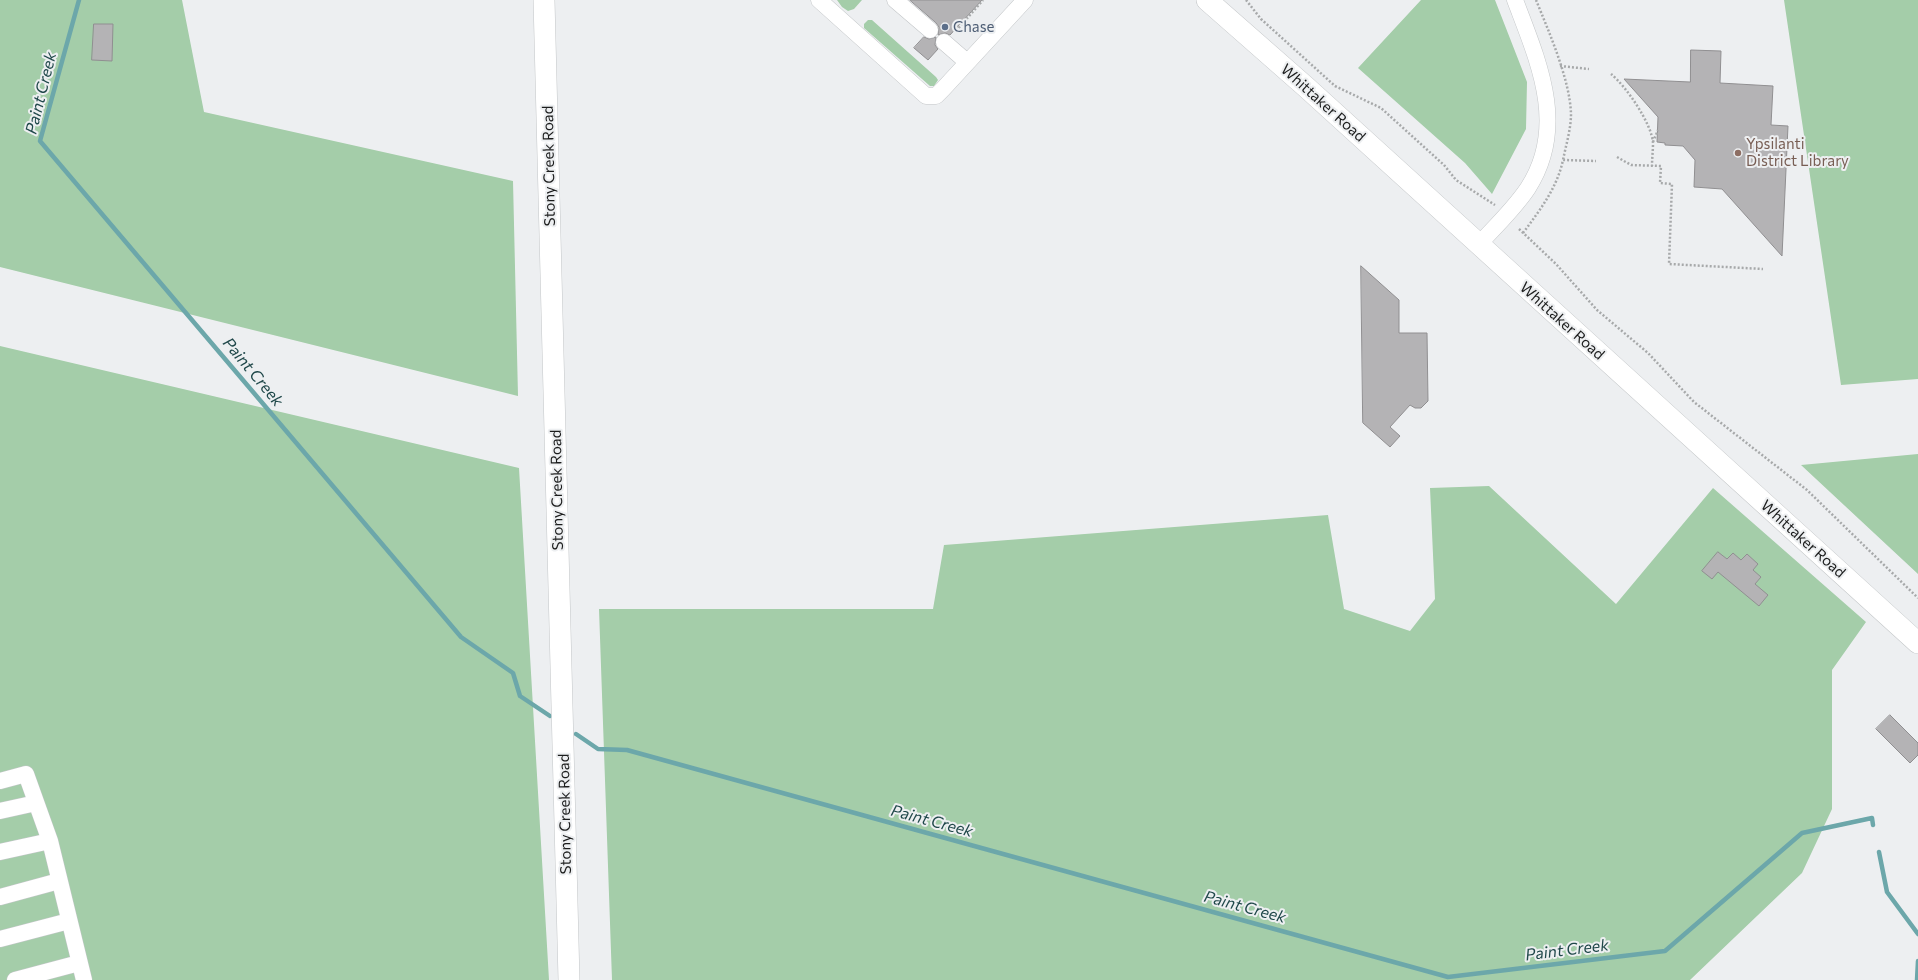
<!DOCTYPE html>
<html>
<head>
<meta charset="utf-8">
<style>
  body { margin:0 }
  canvas { display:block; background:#edeff1 }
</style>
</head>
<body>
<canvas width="1918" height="980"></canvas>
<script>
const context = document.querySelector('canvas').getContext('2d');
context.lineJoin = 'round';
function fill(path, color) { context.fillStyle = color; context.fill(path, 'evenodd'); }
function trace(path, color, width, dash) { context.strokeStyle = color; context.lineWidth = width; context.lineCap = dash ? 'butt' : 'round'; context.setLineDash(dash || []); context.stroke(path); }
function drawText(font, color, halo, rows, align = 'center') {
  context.font = font + ' Commissioner,sans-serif'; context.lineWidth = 4; context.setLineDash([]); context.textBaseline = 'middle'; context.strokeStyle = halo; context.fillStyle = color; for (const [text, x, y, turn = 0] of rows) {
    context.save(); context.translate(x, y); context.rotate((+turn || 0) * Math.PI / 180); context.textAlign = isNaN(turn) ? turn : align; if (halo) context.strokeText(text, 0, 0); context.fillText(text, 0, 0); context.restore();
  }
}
fill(new Path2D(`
  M0,0H182L204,112L513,181L518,396L0,267Z
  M837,0H862L854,9L848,11L842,7Z
  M1421,0H1495L1527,82L1526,129L1492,194L1465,163L1358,68Z
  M1784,0H1918V379L1841,385Z
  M868,20H872L936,77L938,80L934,86H930L864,28V24Z
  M0,346L519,468L549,980H0Z
  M1918,454V574L1801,465Z
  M1489,486L1616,604L1713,488L1866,622L1832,670V809L1802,873L1690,980H612L599,609H933L944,545L1328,515L1344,609L1410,631L1435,599L1430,488Z`), '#a4cda9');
trace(new Path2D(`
  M79,0L40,141L461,637L513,673L520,696L550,716
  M576,734L598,749L627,750L1448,977L1665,951L1802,833L1872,818L1873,825
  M1879,852L1887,892L1918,934
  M1917,980L1918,961`), '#6ca7aa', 4.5);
const building = new Path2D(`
  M910,0H982L950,35L945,33L938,35L939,27L936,23Z
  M94,24H113L112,61L92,60Z
  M924,37L929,39L936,37L935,45L938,49L928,60L914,48Z
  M1691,50L1721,51L1720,83L1773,86L1771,125L1788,126L1782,256L1722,189L1694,187L1695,160L1683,146L1665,145V143L1657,142L1658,117L1624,79L1690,82Z
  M1361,266L1399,300V333H1427L1428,401L1421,408H1415L1410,405L1390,427L1400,436L1390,447L1363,423Z
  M1718,552L1727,559L1733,553L1741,560L1747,554L1758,564L1753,570L1761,577L1755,584L1768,595L1759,606L1718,572L1712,579L1702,571Z
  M1890,715L1918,743V755L1910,763L1876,729Z`);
fill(building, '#b4b3b5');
trace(building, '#908f91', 1);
const minor = new Path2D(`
  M819,0L926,96H936L943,89L1025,0
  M895,0L930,30
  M944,42L967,62
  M1478,245C1495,227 1514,209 1528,188C1568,126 1538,61 1515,0
  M0,781L26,774L50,841L84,980
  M0,811L36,803
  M0,852L50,841
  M0,897L59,881
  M0,939L69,921
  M15,980L79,963`);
const major = new Path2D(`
  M544,0L569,980
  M1207,0L1306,87L1918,643`);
trace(minor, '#c3c6c8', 17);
trace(major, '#c3c6c8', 22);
trace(new Path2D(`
  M1246,0L1261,19L1335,86L1381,108L1444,165L1456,180L1495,205
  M1536,0C1549,32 1570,80 1571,114C1571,129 1566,145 1563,160
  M956,31L983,0
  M1560,66L1589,69
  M1611,74C1626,86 1652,124 1653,143C1653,151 1652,158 1652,166
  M1653,142L1658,130
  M1617,157L1631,165L1661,166L1660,183L1672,184L1669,264L1763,269
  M1519,229L1556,264L1597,310L1648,353L1694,402L1807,490L1918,598
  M1523,233C1540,210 1557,188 1563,160L1596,161`), '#a7a9aa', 2.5, [2, 2]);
trace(minor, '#fff', 16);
trace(major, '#fff', 21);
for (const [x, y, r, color] of [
  [945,27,4,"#5c6f8a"],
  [1738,153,4,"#8d6e63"]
]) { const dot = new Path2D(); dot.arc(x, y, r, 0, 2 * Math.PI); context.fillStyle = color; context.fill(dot); trace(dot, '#edeff1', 1.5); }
drawText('15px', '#4e5e75', '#edeff1', [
  ["Chase",953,27]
], 'left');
drawText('15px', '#1b1c1c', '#edeff1', [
  ["Whittaker Road",1323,103,42],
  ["Stony Creek Road",549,166,-91],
  ["Whittaker Road",1562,321,42],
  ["Stony Creek Road",557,490,-91],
  ["Whittaker Road",1803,539,42],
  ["Stony Creek Road",565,814,-91]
]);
drawText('15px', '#785e54', '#edeff1', [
  ["Ypsilanti",1746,144],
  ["District Library",1746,161]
], 'left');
drawText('italic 16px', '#1f4749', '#edeff1', [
  ["Paint Creek",41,93,-76],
  ["Paint Creek",253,372,50],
  ["Paint Creek",932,821,15],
  ["Paint Creek",1245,907,15],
  ["Paint Creek",1567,950,-7]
]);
</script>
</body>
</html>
